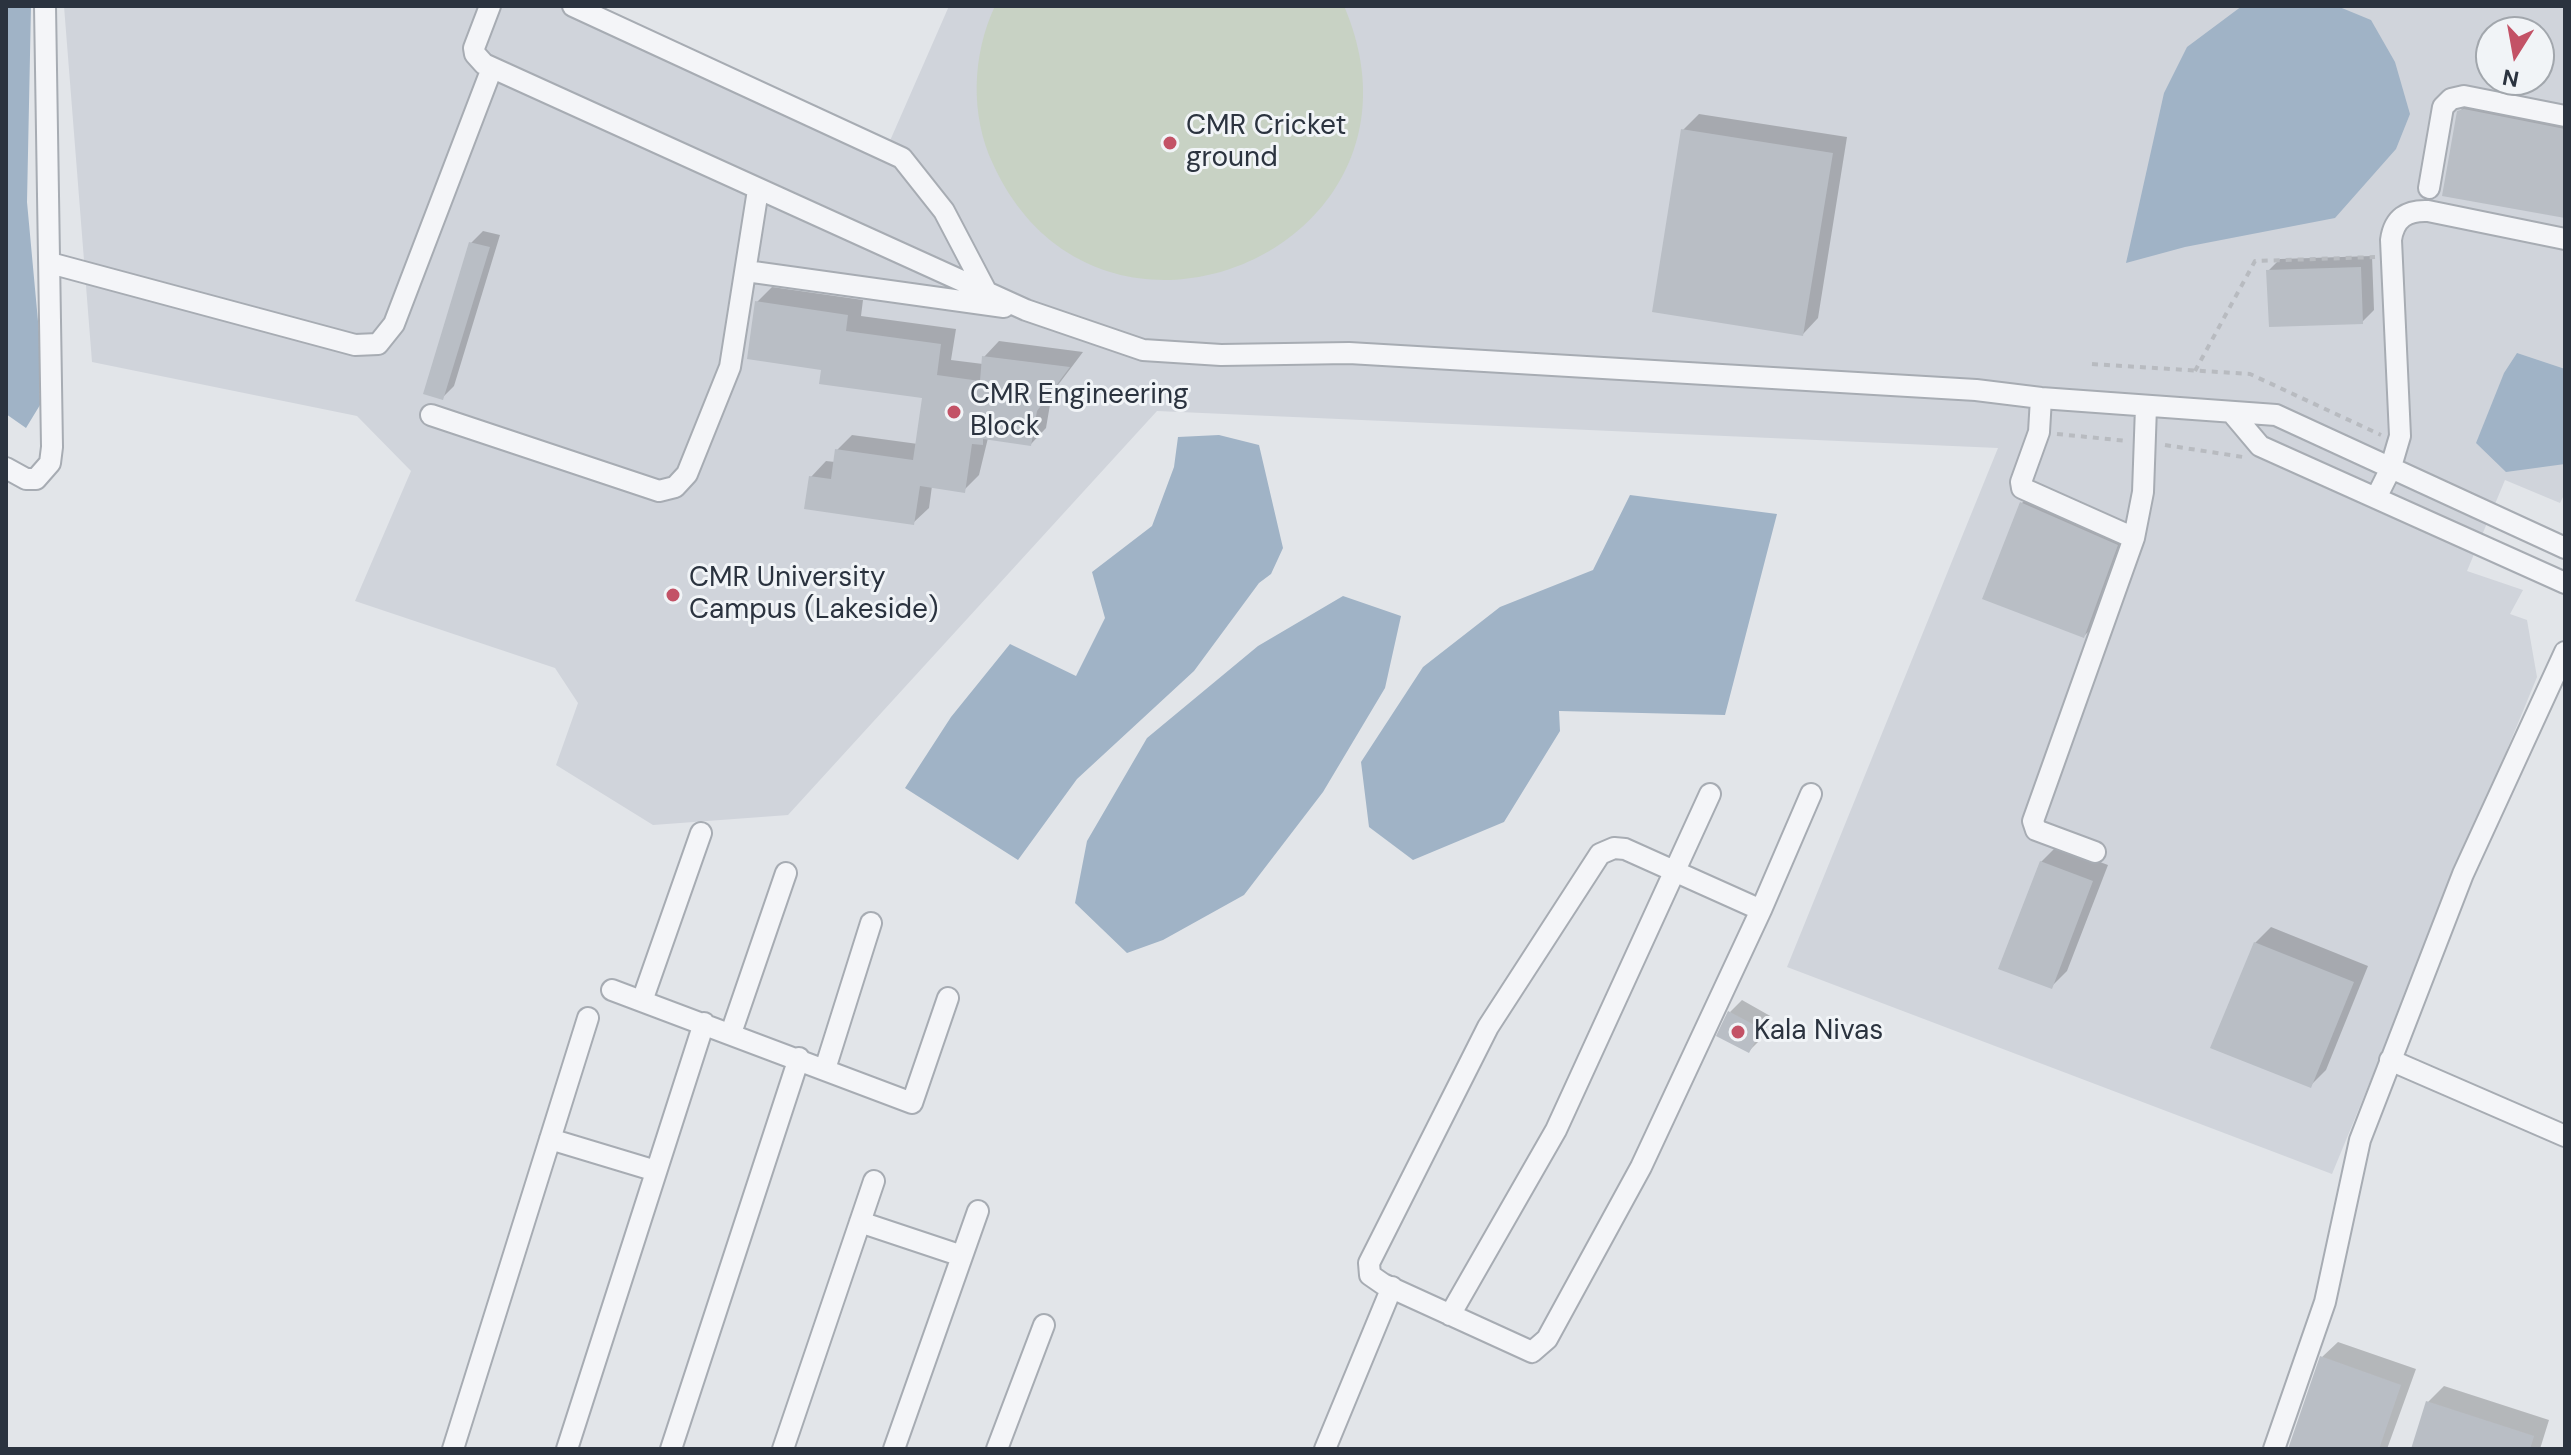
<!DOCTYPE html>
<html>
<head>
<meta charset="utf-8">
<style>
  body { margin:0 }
  #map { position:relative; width:2571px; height:1455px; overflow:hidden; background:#e2e5e9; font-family:"DM Sans",sans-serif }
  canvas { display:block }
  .frame { position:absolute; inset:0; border:8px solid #2b333f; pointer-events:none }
  .north { position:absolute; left:2475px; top:16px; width:80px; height:80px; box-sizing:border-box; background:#f1f4f7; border:2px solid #a2a7ad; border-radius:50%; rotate:191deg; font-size:22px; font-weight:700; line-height:32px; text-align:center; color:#2b333f }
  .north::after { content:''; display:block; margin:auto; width:28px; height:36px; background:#c35266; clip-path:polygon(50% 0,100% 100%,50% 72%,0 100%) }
</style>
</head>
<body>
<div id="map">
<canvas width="2571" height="1455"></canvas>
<div class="frame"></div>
<div class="north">N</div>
</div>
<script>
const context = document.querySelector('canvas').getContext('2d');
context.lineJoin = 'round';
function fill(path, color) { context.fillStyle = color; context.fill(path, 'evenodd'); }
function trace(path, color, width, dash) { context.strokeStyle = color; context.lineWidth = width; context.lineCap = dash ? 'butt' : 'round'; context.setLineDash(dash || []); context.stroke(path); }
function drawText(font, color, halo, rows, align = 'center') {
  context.font = font + ' "DM Sans",sans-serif'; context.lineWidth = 6; context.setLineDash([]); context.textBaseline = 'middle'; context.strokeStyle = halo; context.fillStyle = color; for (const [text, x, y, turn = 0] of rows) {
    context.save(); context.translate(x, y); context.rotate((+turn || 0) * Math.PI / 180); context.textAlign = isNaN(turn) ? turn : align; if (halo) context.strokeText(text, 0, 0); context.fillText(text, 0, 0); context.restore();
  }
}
fill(new Path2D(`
  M64,6H601L889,143L949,6H2565V493L2560,503L2505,480L2467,571L2523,590L2510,614L2527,620L2537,677L2332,1174L1787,967L1998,448L1157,411L788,815L653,825L556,765L578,703L555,668L355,601L411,471L357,416L92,362ZM2491,32H2539V80H2491Z`), '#d0d4db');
fill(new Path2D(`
  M995,6H1344C1448,247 1099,396 993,164C970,115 972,55 995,6Z`), '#c8d2c4');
fill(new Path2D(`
  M6,6H31L27,202L39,332L40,405L26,428L6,414Z
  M2242,6H2337L2371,20L2395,62L2410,114L2396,149L2335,218L2185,247L2126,263L2164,93L2187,47Z
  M2517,353L2565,369V464L2506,472L2476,443L2504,373Z
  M1219,435L1259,445L1283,548L1271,574L1259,583L1194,671L1077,779L1018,860L905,788L951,717L1010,644L1076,676L1105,618L1092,572L1152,526L1174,467L1178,437Z
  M1630,495L1777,514L1725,715L1559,711L1560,731L1504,822L1413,860L1369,827L1361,762L1423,667L1500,607L1593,570Z
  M1343,596L1401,616L1385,688L1323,792L1244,895L1163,940L1127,953L1075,903L1087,841L1147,738L1258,646Z`), '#a0b3c6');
fill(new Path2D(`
  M2475,96L2565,111V215L2459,112Z
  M1699,114L1847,137L1818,318L1803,334L1683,130Z
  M483,231L500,235L454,386L442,398L471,243Z
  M2372,256L2374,310L2362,322L2268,271L2280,259Z
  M772,287L863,300L861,316L956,329L951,360L983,364L984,357L999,341L1083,352L1052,393L1046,428L1031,444L988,438L979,475L964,490L932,486L929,508L913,523L811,477L826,461L835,462L837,450L852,435L918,444L924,397L823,368L757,302Z
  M2038,487L2132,529L2100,620L2084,636L1985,598L2022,503Z
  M2057,846L2108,865L2067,971L2051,987L2041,862Z
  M2271,927L2368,966L2326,1070L2310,1086L2255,943Z
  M1742,1000L1772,1017L1761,1039L1749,1051L1730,1012Z
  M2338,1342L2416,1369L2387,1449H2290L2322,1357Z
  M2444,1386L2549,1420L2540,1449H2413L2428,1402Z`), '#0003');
fill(new Path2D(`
  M2464,109L2565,129V218L2442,196L2457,111Z
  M1681,129L1833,153L1803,336L1652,312Z
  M469,242L490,247L443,400L423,394Z
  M2361,267L2363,324L2269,327L2266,270Z
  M755,301L848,315L846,331L941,344L937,375L980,381L982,356L1070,367L1037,411L1031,446L983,439V445L972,444L965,493L920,486L914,525L804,509L809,476L831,479L835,449L913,460L922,398L819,384L821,370L747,359Z
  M2020,502L2118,545L2084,638L1982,599Z
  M2040,861L2093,881L2052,989L1998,969Z
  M2254,942L2354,982L2311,1088L2210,1048Z
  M1728,1011L1762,1029L1749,1053L1716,1036Z
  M2320,1356L2401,1385L2379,1449H2288Z
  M2426,1401L2534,1436L2530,1449H2411Z`), '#b9bec5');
const minor = new Path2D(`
  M490,6L474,48L475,54L484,64L1026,310L1143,350L1221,355L1349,353L1976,390L2041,398L2276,415L2565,548
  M573,6L902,158L944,211L987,293
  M2429,188L2443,107L2451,99L2464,96L2565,116
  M50,263L355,345L378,344L394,324L492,68
  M746,271L1004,307
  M2041,398L2039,432L2021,482L2022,488L2134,538
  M2233,414L2260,446L2565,583
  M431,415L659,491L675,487L687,474L730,367L758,190
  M6,468L26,479H36L50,463L52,447L45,6
  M2376,498L2390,470L2400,436L2391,240C2394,218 2407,210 2428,211L2565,239
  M1614,848L1625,849L1761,910L1641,1167L1547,1339L1532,1352L1383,1284L1370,1275L1369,1263L1488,1027L1600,854Z
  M2095,852L2036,830L2033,821L2134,538L2143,492L2146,407
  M1761,910L1811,794
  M612,990L912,1103L948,998
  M642,1001L701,833
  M731,1033L786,873
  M2390,1060L2565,1136
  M825,1069L871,923
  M550,1139L656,1171
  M860,1222L962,1256
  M1450,1315L1556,1130L1710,794
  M453,1449L588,1018
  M567,1449L704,1023
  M671,1449L799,1058
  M783,1449L874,1181
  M894,1449L978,1211
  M997,1449L1044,1325
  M1325,1449L1392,1287
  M2274,1449L2325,1302L2360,1140L2463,874L2565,652`);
trace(minor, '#a7acb3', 24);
trace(new Path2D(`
  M2092,364L2250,374L2381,435
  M2195,371L2255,261L2375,257
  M2057,434L2128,441
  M2165,445L2243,457`), '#b8bbc0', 4, [6, 6]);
trace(minor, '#f4f5f8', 20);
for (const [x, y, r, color] of [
  [1170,143,8,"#c35266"],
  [954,412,8,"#c35266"],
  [673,595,8,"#c35266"],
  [1738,1032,8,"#c35266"]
]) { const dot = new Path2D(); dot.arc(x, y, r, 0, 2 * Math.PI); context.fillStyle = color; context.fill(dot); trace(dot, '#f1f4f7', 3); }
drawText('28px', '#2b333f', '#f1f4f7', [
  ["CMR Cricket",1186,127],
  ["ground",1186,159],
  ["CMR Engineering",970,396],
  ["Block",970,428],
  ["CMR University",689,579],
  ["Campus (Lakeside)",689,611],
  ["Kala Nivas",1754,1032]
], 'left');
</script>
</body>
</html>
